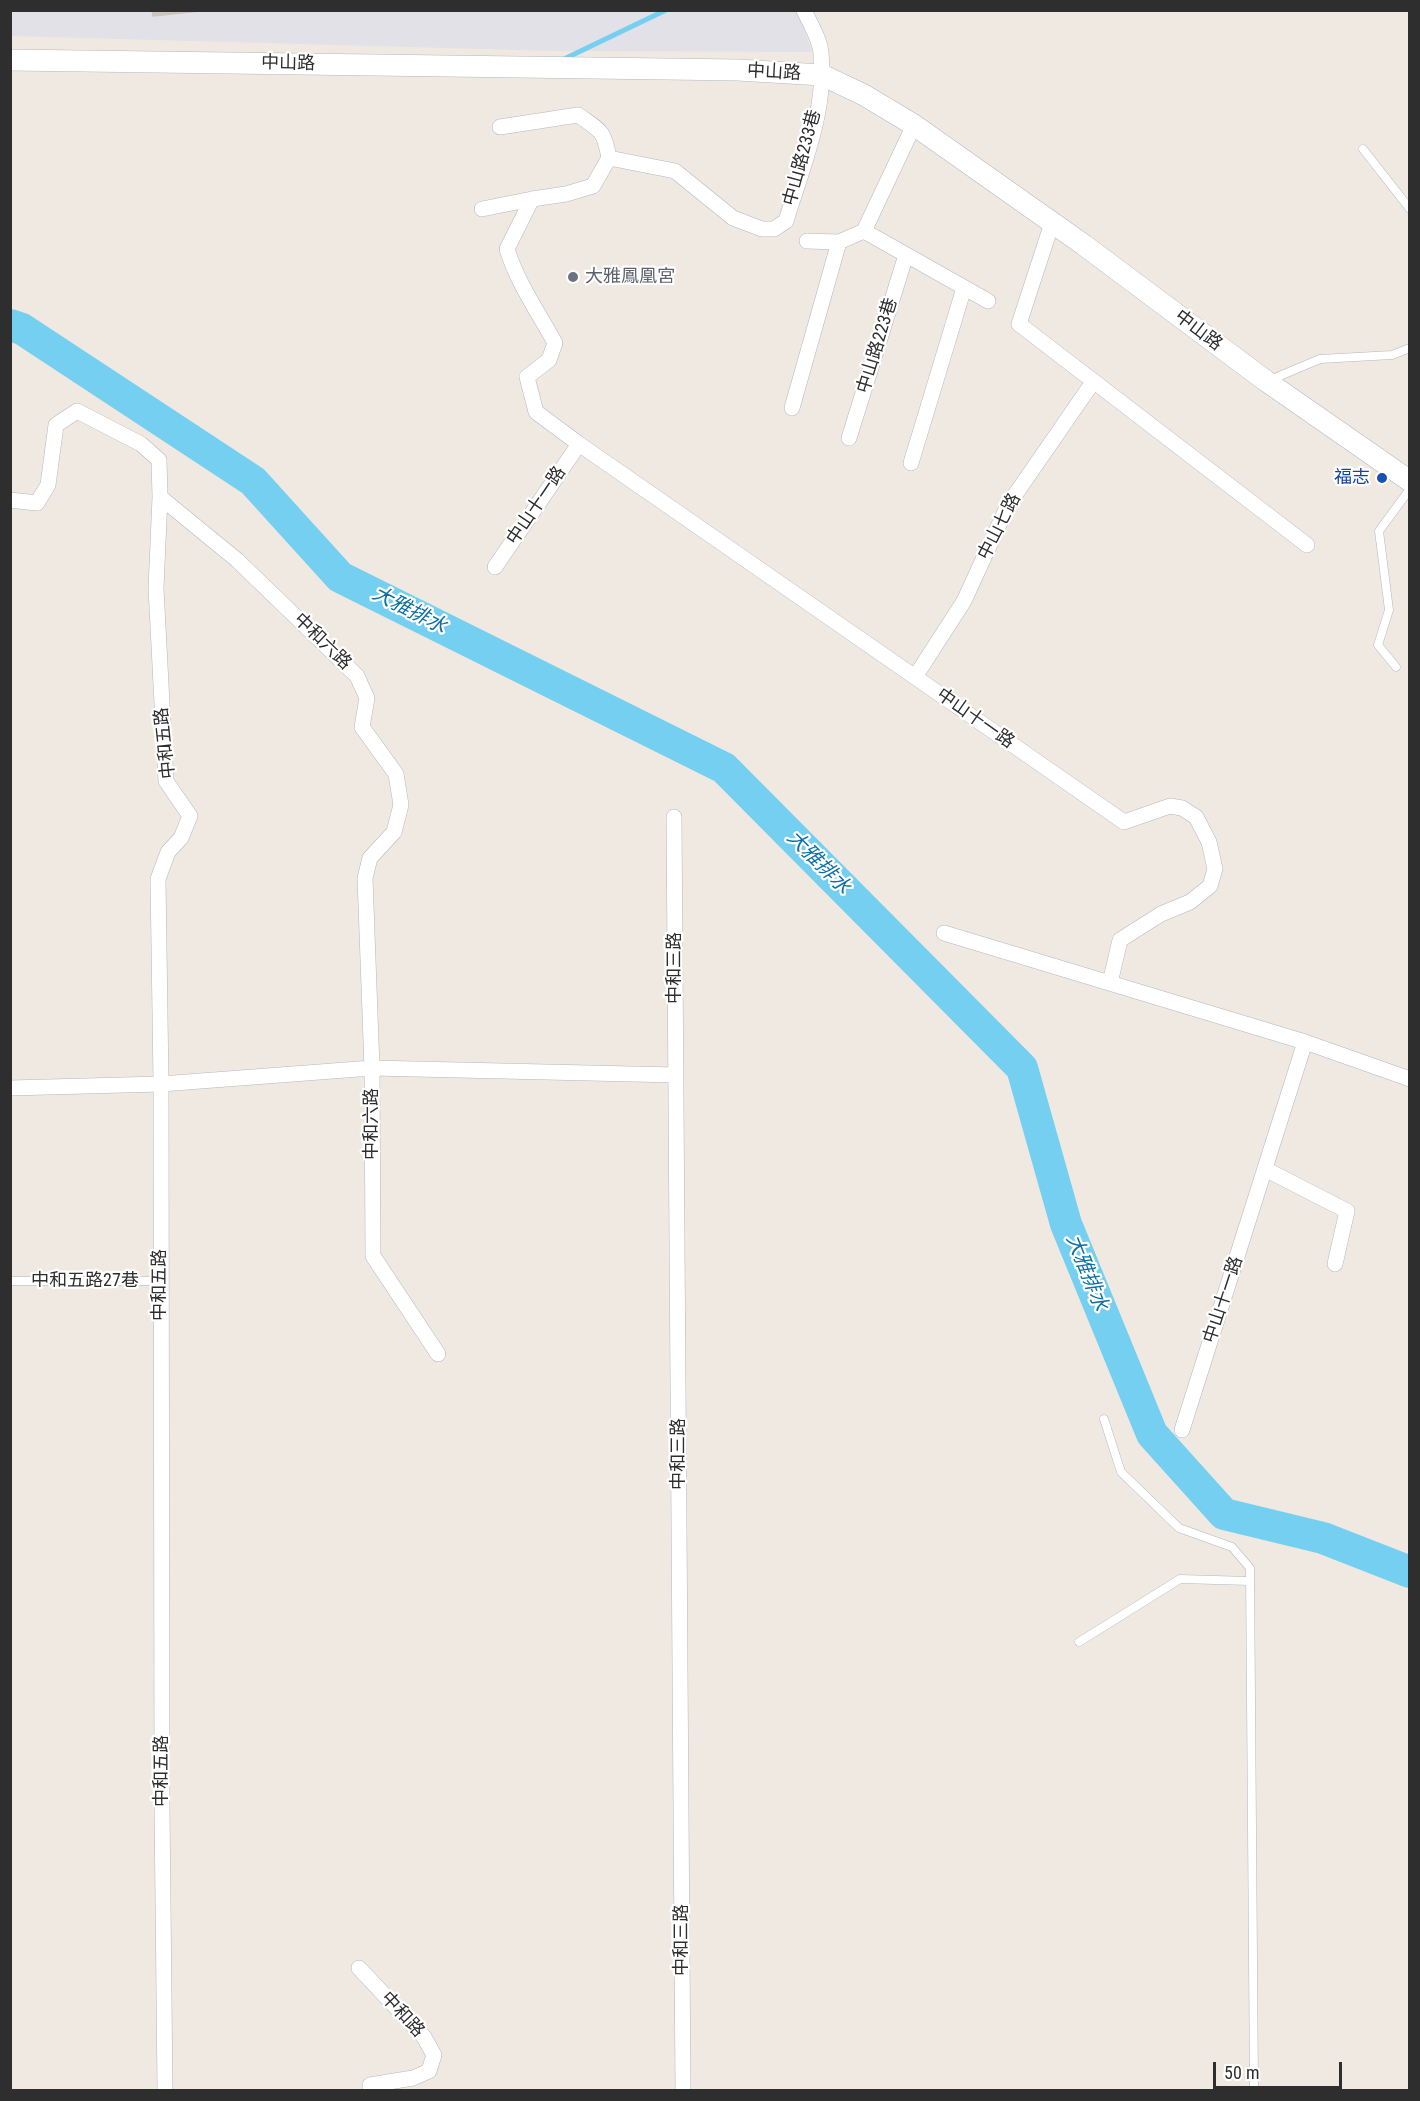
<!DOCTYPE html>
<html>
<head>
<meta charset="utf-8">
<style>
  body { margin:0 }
  #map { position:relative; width:1420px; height:2101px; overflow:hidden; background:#efe9e1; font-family:"Roboto Condensed",sans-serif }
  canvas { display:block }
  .frame { position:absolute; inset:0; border:12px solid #2e2e2e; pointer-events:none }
  .scale { position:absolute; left:1213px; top:2062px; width:129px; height:27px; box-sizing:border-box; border:3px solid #2e2e2e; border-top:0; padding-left:8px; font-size:18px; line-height:21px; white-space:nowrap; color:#2e2e2e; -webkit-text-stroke:4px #fff; paint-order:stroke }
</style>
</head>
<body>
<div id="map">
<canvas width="1420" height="2101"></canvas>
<div class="frame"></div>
<div class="scale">50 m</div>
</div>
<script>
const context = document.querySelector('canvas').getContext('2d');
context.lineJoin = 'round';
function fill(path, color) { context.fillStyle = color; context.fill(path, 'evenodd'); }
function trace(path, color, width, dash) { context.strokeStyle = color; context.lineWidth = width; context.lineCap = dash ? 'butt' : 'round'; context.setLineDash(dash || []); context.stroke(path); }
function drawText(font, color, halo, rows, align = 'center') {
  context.font = font + ' "Roboto Condensed","Noto Sans TC",sans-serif'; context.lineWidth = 4.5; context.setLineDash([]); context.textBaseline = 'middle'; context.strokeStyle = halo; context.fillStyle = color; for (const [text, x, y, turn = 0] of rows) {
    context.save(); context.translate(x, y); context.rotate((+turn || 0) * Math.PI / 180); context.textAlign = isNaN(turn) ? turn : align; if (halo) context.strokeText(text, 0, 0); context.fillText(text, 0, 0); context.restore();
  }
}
fill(new Path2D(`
  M11,10H798L812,52L553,51L11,36Z`), '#e3e1e8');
trace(new Path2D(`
  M562,60L666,10`), '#75cff0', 5);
trace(new Path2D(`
  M10,325L22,329L253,481L340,577L724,768L1022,1068L1066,1224L1152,1434L1224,1514L1323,1538L1410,1572`), '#75cff0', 32);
const building = new Path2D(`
  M152,10H209L153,16Z`);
fill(building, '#cbc7bf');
trace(building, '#cbc5ba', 1.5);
const service = new Path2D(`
  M1363,149L1410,209
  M1270,380L1320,359L1392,355L1410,348
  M1396,667L1378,645L1389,610L1379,531L1410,489
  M10,1281H160
  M1104,1419L1121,1472L1179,1528L1232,1547L1250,1568L1254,2090
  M1079,1642L1180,1579L1250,1581`);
const minor = new Path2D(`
  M500,127L578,115C601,131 604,130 609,158
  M609,158L593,186L566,194L532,199L507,249C517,282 538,312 555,343L549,360L527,377L536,412L579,444L1124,822L1170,806L1182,808L1196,817L1209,842L1215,869L1210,886L1190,902L1161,914L1120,940L1110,983
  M609,158L675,171L733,218L762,229H774L786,221C802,168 827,110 821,53C820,39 810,24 804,10
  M482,209L532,199
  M1052,223L1019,324L1307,545
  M864,231L914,125
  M807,241L839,242L864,231L988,301
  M792,408L839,242
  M849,438L906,255
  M911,463L964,288
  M160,497L237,560L357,676L367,698L362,727L396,774L401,805L394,832L370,858L365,878L372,1068L373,1256L438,1354
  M10,500L37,503L48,485L56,425L77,411L141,444L159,460L160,497L156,588L166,781L190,816L181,838L168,852L158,879L161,1081L162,1808L165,2090
  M495,567L579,444
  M915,677L964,601L1008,505L1093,382
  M674,817L683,2090
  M944,933L1305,1042L1410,1079
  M10,1088L161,1084L372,1068L676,1075
  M1265,1169L1347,1211L1335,1264
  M1182,1430L1305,1042
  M359,1968L424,2037L434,2055L429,2071L413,2078L370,2085V2090`);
const secondary = new Path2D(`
  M10,60L738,70L822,75L864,95L914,125L1084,245L1266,381L1410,481`);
trace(service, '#b4b7c1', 9);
trace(minor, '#b4b7c1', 16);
trace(secondary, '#b4b7c1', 22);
trace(service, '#fff', 8);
trace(minor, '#fff', 15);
trace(secondary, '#fff', 21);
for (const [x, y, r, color] of [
  [573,277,6,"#6b7280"],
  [1382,478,6,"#1a4fb4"]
]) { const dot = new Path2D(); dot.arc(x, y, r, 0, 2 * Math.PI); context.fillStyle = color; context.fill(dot); trace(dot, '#fff', 2); }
drawText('18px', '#2e2e2e', '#fff', [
  ["中山路",288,64,1],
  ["中山路",774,73,3],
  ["中山路233巷",803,158,-75],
  ["中山路",1198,331,37],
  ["中山路223巷",878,346,-73],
  ["中山十一路",537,506,-56],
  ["中山七路",1000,527,-63],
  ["中和六路",322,642,44],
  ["中山十一路",975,719,35],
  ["中和五路",166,743,-96],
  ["中和三路",675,968,-90],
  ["中和六路",372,1124,-90],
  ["中和五路27巷",85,1281],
  ["中和五路",160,1285,-90],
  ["中山十一路",1224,1300,-72],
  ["中和三路",679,1454,-90],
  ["中和五路",162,1771,-90],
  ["中和三路",682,1940,-90],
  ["中和路",402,2015,47]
]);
drawText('18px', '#5b616d', '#fff', [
  ["大雅鳳凰宮",585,277]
], 'left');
drawText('18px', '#164399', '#fff', [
  ["福志",1370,478]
], 'right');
drawText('italic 20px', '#0d6fa3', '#fff', [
  ["大雅排水",409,611,27],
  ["大雅排水",818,863,45],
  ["大雅排水",1086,1273,68]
]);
</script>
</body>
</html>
